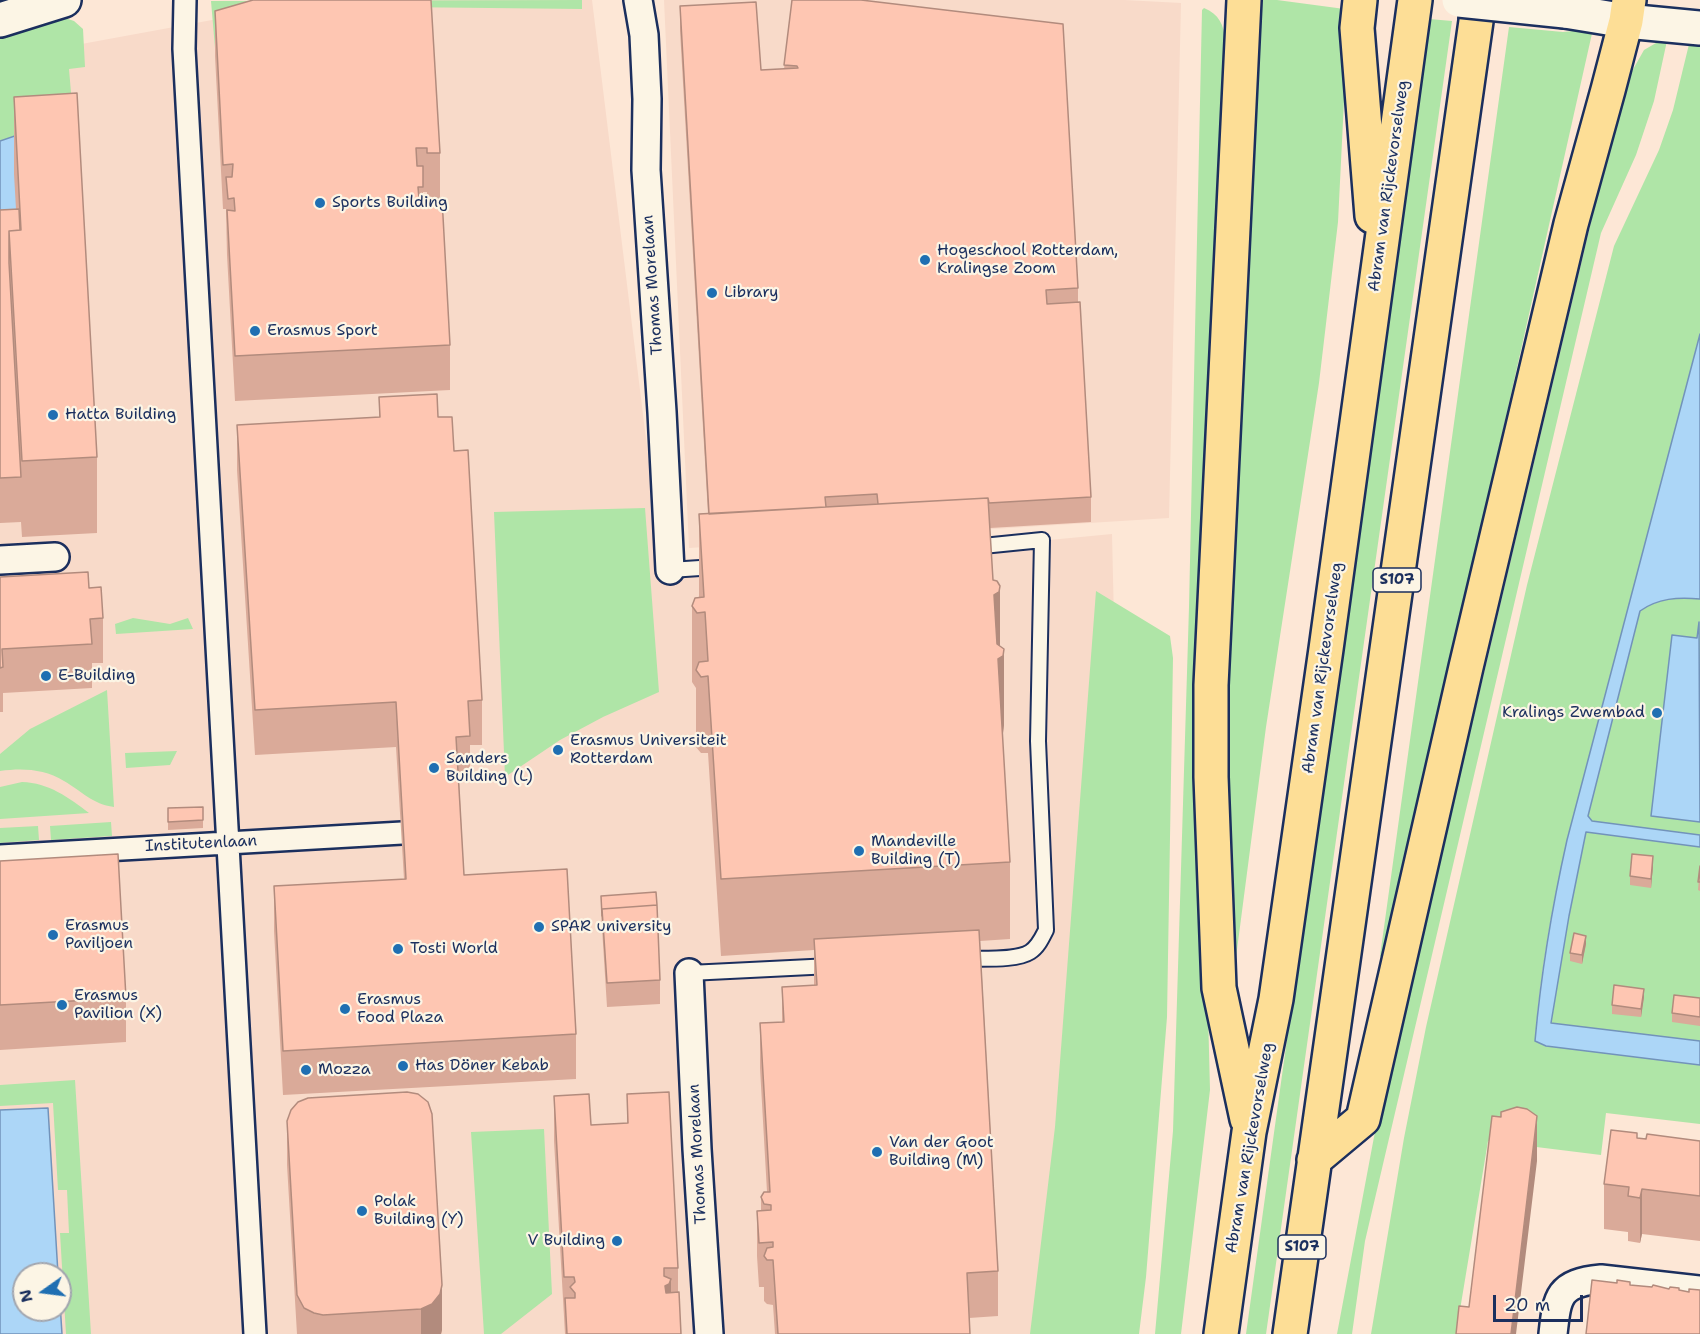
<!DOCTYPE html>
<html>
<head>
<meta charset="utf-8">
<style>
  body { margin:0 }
  #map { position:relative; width:1700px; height:1334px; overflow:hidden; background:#fde7d6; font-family:"Shantell Sans",sans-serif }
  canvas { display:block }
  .north { position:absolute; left:12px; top:1262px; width:60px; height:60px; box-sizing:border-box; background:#fcf5e5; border:2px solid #a2a6af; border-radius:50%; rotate:256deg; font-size:16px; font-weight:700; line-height:24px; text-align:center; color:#1b2f5e }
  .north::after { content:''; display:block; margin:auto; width:21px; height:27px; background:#1f6fb2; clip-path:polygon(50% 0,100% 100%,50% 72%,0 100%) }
  .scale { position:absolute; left:1493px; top:1295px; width:90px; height:27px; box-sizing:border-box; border:3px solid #1b2f5e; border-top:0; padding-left:8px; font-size:18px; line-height:21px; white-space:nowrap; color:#1b2f5e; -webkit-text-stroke:4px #fcf5e5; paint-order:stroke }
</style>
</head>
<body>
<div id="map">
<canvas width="1700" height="1334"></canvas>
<div class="north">N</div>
<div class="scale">20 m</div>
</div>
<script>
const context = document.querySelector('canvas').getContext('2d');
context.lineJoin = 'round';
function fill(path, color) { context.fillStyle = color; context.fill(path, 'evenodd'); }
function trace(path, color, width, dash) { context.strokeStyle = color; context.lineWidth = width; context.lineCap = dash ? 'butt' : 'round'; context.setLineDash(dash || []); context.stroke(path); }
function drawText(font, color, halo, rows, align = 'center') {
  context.font = font + ' "Shantell Sans",sans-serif'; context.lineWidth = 4.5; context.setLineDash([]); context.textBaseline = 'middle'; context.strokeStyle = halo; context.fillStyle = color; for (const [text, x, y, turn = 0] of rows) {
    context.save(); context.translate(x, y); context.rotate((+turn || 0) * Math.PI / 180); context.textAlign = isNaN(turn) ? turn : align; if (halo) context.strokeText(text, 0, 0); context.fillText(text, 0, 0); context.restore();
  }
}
fill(new Path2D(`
  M345,0H592L663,577L1112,534L1121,923L1090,1334H0V61L49,50L212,20ZM24,1274H60V1310H24Z
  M664,0H1124L1181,3L1169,518L689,548Z`), '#f8dac9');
fill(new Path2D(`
  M582,0V9L397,7L215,48L211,1Z
  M1253,0H1277L1352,10L1348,20L1338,222L1319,383L1266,727L1235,965L1230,962L1224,774Z
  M1204,8C1219,14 1224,25 1225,40L1202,778L1210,1090L1181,1334H1155L1173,1131L1189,607L1202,10Z
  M62,17L74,21L83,29L85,67L69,69L73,116L0,141V35Z
  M1429,19L1452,21L1266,1334H1246Z
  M1509,27L1563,32L1593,29L1384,960L1380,956Z
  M1668,36L1654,101L1636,155L1601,233L1365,1241L1352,1334H1337L1374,1137L1623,87L1644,50Z
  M1691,36L1700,37V334L1567,840C1552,907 1540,973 1535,1040L1546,1046L1700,1065V1124L1606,1113L1601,1155L1488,1141L1456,1334H1371L1404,1138L1426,1027L1527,585L1614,246L1659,150L1673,110Z
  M645,508L659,692L603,717L560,740L505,777L494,512Z
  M1096,591L1170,636L1173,658L1167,1017L1146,1277L1139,1334H1030L1055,1127Z
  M1682,597L1700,599V835L1591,821L1588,816L1640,611C1653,602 1666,599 1682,597Z
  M133,618L170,624L188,618L193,629L116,634L115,624Z
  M107,690L114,807C92,804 83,792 64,781C44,769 23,768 0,771V754L30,729Z
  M177,751L170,765L126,768L125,753Z
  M22,782C49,783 68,797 89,813L0,819V787Z
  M111,822L112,836L51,840L50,826Z
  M38,826L39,840L0,843V828Z
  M1586,832L1700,847V1041L1551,1023L1569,916Z
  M75,1080L91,1334H66L60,1233H69L67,1190H58L53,1103L0,1106V1085Z
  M544,1129L552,1294L501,1334H484L471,1132Z`), '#afe5a7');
const water = new Path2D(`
  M73,116L18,236L0,237V141Z
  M1700,334V599C1678,597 1658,598 1640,611L1588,816L1592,821L1700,835V847L1586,832L1569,916L1551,1023L1700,1041V1065L1546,1046L1535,1041C1541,973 1552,907 1567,840Z
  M1699,622L1700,822L1651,816L1672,635L1697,638Z
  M48,1108L58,1274H24V1310H60V1303L62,1334H0V1110Z`);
fill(water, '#acd6f7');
trace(water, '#7293ba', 1.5);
const service = new Path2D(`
  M670,570L715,567
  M964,959C981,958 1016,961 1030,952C1038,947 1042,938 1046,930L1038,741L1042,540L973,547
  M689,973L831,966`);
const pedestrian = new Path2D(`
  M185,0L184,49L255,1334
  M0,856L402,833`);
const minor = new Path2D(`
  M638,0L644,35L647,99L646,170L662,412L670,570
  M0,560L55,557
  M689,973L697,1149L709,1334
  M1553,1334C1557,1297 1558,1283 1601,1279L1700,1290`);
const tertiary = new Path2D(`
  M1626,21L1700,28`);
const secondary = new Path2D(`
  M1565,11L1626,21
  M0,20L64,0`);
const primary = new Path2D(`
  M1244,0L1211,685V777L1219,988L1247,1119
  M1360,0L1357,28L1372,216
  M1314,1160L1363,1119L1466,667L1571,224L1608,90L1626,21L1629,0
  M1221,1334L1249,1132L1276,999L1326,649L1415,0
  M1290,1334L1479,0`);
trace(service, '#1b2f5e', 18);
trace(pedestrian, '#1b2f5e', 26);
trace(minor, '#1b2f5e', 32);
trace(tertiary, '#1b2f5e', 38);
trace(secondary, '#1b2f5e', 38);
trace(primary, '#1b2f5e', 38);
trace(service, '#fcf5e5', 14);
trace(pedestrian, '#fcf5e5', 21);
trace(minor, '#fcf5e5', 27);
trace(tertiary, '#fcf5e5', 33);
trace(secondary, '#fcf5e5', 33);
trace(primary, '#fdde96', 33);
const secondaryBridge = new Path2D(`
  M1459,0L1565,11`);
trace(secondaryBridge, '#1b2f5e', 38, []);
trace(secondaryBridge, '#fcf5e5', 33);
fill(new Path2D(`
  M792,0L1078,288V302L1091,497V522L990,528L993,580L1000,647L1004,725L1003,733H1002L1010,862V939L980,941L998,1271V1316L969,1318L970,1334H775L773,1305L767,1304L764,1301V1287H759L757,1256V1211H761V1197L767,1192L760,1068V1023L782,1022V987L814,985V950L721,956L708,753H701L696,747V688L692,682V606L699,597V514H708L680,31V6L761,70L784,69Z
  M215,11L440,153V197H427V192H423V199L450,345V390L235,401L227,255L226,209H223L215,56Z
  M14,97L97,457V533L22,537L21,522L0,523V210L16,209L14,174Z
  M379,397L438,417L454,451L482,700V745H470V780L459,781L464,875L576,1034V1079L283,1095L274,931V886L404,879L396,747L255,755L237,470V425L379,417Z
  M0,577L89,588L103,618V663H92V688L3,693V712H0Z
  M168,808L203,820V828L168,830Z
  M0,861L126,998V1042L0,1050Z
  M1653,865L1651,888L1630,885V876Z
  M1700,866V891L1698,890Z
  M601,896L660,980V1004L607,1007L601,912Z
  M1586,944L1582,964L1570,961V953Z
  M1644,997L1641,1017L1612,1014V1005Z
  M1700,998V1026L1672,1022V1013Z
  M627,1094L678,1268V1292L681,1334H565L554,1141V1096L591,1125L627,1123Z
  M287,1121L442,1330L441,1334H297L287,1165Z
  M1637,1138L1700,1141V1244V1241L1642,1234L1640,1243L1628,1241V1232L1604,1229V1184Z`), '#daaa99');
fill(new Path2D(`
  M1000,586V658L1004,649V725L1003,733L998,736L994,595Z
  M1653,856V865L1651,888V879Z
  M1586,936V944L1582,964V955Z
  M1644,989V997L1641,1017V1009Z
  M1537,1116V1161L1516,1334H1511Z
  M1642,1189V1234L1640,1243V1198Z
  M671,1279V1324L665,1286Z
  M442,1285V1330L441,1334H421V1309Z`), '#b28b7d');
const building = new Path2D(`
  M253,0H431L440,153H427V148H416L417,166H423V187H418L419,199L442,198L450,345L235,356L227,210L235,211L234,198L228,199L226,177H232L233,164L223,165L215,11Z
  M792,0H861L1063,24L1078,288L1046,290L1047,304L1080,302L1091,497L989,503L988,498L878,504L877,494L825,497L826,507L709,514L680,6L756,2L761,70L798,68L797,66L784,65Z
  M77,93L97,457L22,461L9,231L21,230L14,97Z
  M19,209L20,230L9,231V263L21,477L0,478V210Z
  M437,394L438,417H452L454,451L468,450L482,700L468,701L470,736L456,737L464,875L567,869L576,1034L283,1051L274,886L406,879L396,702L255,710L237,425L380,417L379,397Z
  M988,498L993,580L997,581L1000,586L999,592L994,595L997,644L1004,649L1003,656L998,659L1010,862L721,879L708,676L701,677L696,670L699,662L708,661L705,612L697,613L692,606L695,598L704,597L699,514Z
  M88,572L89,588L101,587L103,618L90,619L92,644L2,649L3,667L0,668V577Z
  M203,807V820L168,822V808Z
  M118,854L126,998L0,1005V861Z
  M1632,854L1653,856L1651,879L1630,876Z
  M1700,866V882H1698Z
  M656,892L657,905L602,909V916L601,896Z
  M657,905L660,980L607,983L602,909Z
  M979,930L998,1271L967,1273L970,1334H778L773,1260H767L764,1256L767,1248L773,1247V1242L759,1243L757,1211L771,1210V1205L764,1204L761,1197L764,1192H770L760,1023L784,1022L782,987L817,985L814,939Z
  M1574,933L1586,936L1582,955L1570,953Z
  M1614,985L1644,989L1641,1009L1612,1005Z
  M1674,995L1700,998V1017L1672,1013Z
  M407,1092L418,1094L428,1102L432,1114L442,1285L440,1294L432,1304L421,1309L323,1315L314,1313L304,1308L297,1295L287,1121L291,1110L298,1102L308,1098Z
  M669,1092L678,1268H664V1276L671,1279L669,1284L665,1286L666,1293L679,1292L681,1334H567L565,1298H575V1293L570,1287L575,1282L574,1277H564L554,1096L589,1094L591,1125L628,1123L627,1094Z
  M1517,1107L1527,1109L1537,1116L1511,1334H1456L1459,1306L1469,1307L1492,1116L1501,1117V1112Z
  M1611,1130L1637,1133V1138L1646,1139L1647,1134L1700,1141V1196L1642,1189L1640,1198L1628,1196L1629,1187L1604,1184Z
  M1592,1280L1617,1283V1280L1630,1282V1285L1652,1287L1653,1285L1669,1289L1670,1287L1679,1288V1290L1689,1292V1289L1700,1290V1334H1586Z`);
fill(building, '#fec6b2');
trace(building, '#b28b7d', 1.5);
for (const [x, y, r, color] of [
  [320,203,6,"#1f6fb2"],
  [925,260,6,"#1f6fb2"],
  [712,293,6,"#1f6fb2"],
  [255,331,6,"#1f6fb2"],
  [53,415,6,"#1f6fb2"],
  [46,676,6,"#1f6fb2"],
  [1657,713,6,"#1f6fb2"],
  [558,750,6,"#1f6fb2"],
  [434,768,6,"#1f6fb2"],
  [859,851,6,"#1f6fb2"],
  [539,927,6,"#1f6fb2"],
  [53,935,6,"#1f6fb2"],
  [398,949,6,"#1f6fb2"],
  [62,1005,6,"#1f6fb2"],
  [345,1009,6,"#1f6fb2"],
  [403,1066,6,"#1f6fb2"],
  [306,1070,6,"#1f6fb2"],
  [877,1152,6,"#1f6fb2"],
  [362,1211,6,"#1f6fb2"],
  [617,1241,6,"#1f6fb2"]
]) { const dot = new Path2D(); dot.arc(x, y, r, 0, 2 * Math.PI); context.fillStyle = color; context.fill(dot); trace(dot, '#fcf5e5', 2); }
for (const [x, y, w] of [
  [1397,580,48],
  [1302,1247,48]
]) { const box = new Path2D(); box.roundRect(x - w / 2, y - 12, w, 24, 4.5); context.fillStyle = '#fcf5e5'; context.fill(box); trace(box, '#1b2f5e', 1.5); }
drawText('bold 15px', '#1b2f5e', null, [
  ["S107",1397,580],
  ["S107",1302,1247]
]);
drawText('16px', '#1b2f5e', '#fcf5e5', [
  ["Abram van Rijckevorselweg",1389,186,-82],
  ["Thomas Morelaan",653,285,-94],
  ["Abram van Rijckevorselweg",1323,668,-82],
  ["Institutenlaan",201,844,-3],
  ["Abram van Rijckevorselweg",1250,1148,-80],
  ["Thomas Morelaan",698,1154,-93]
]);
drawText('16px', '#1b2f5e', '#fcf5e5', [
  ["Sports Building",332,203],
  ["Hogeschool Rotterdam,",937,251],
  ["Kralingse Zoom",937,269],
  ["Library",724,293],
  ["Erasmus Sport",267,331],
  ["Hatta Building",65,415],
  ["E-Building",58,676],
  ["Kralings Zwembad",1645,713,"right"],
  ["Erasmus Universiteit",570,741],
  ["Rotterdam",570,759],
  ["Sanders",446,759],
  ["Building (L)",446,777],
  ["Mandeville",871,842],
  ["Building (T)",871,860],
  ["Erasmus",65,926],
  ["Paviljoen",65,944],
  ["SPAR university",551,927],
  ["Tosti World",410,949],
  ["Erasmus",74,996],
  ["Pavilion (X)",74,1014],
  ["Erasmus",357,1000],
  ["Food Plaza",357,1018],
  ["Has Döner Kebab",415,1066],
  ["Mozza",318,1070],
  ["Van der Goot",889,1143],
  ["Building (M)",889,1161],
  ["Polak",374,1202],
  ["Building (Y)",374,1220],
  ["V Building",605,1241,"right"]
], 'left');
</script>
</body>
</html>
